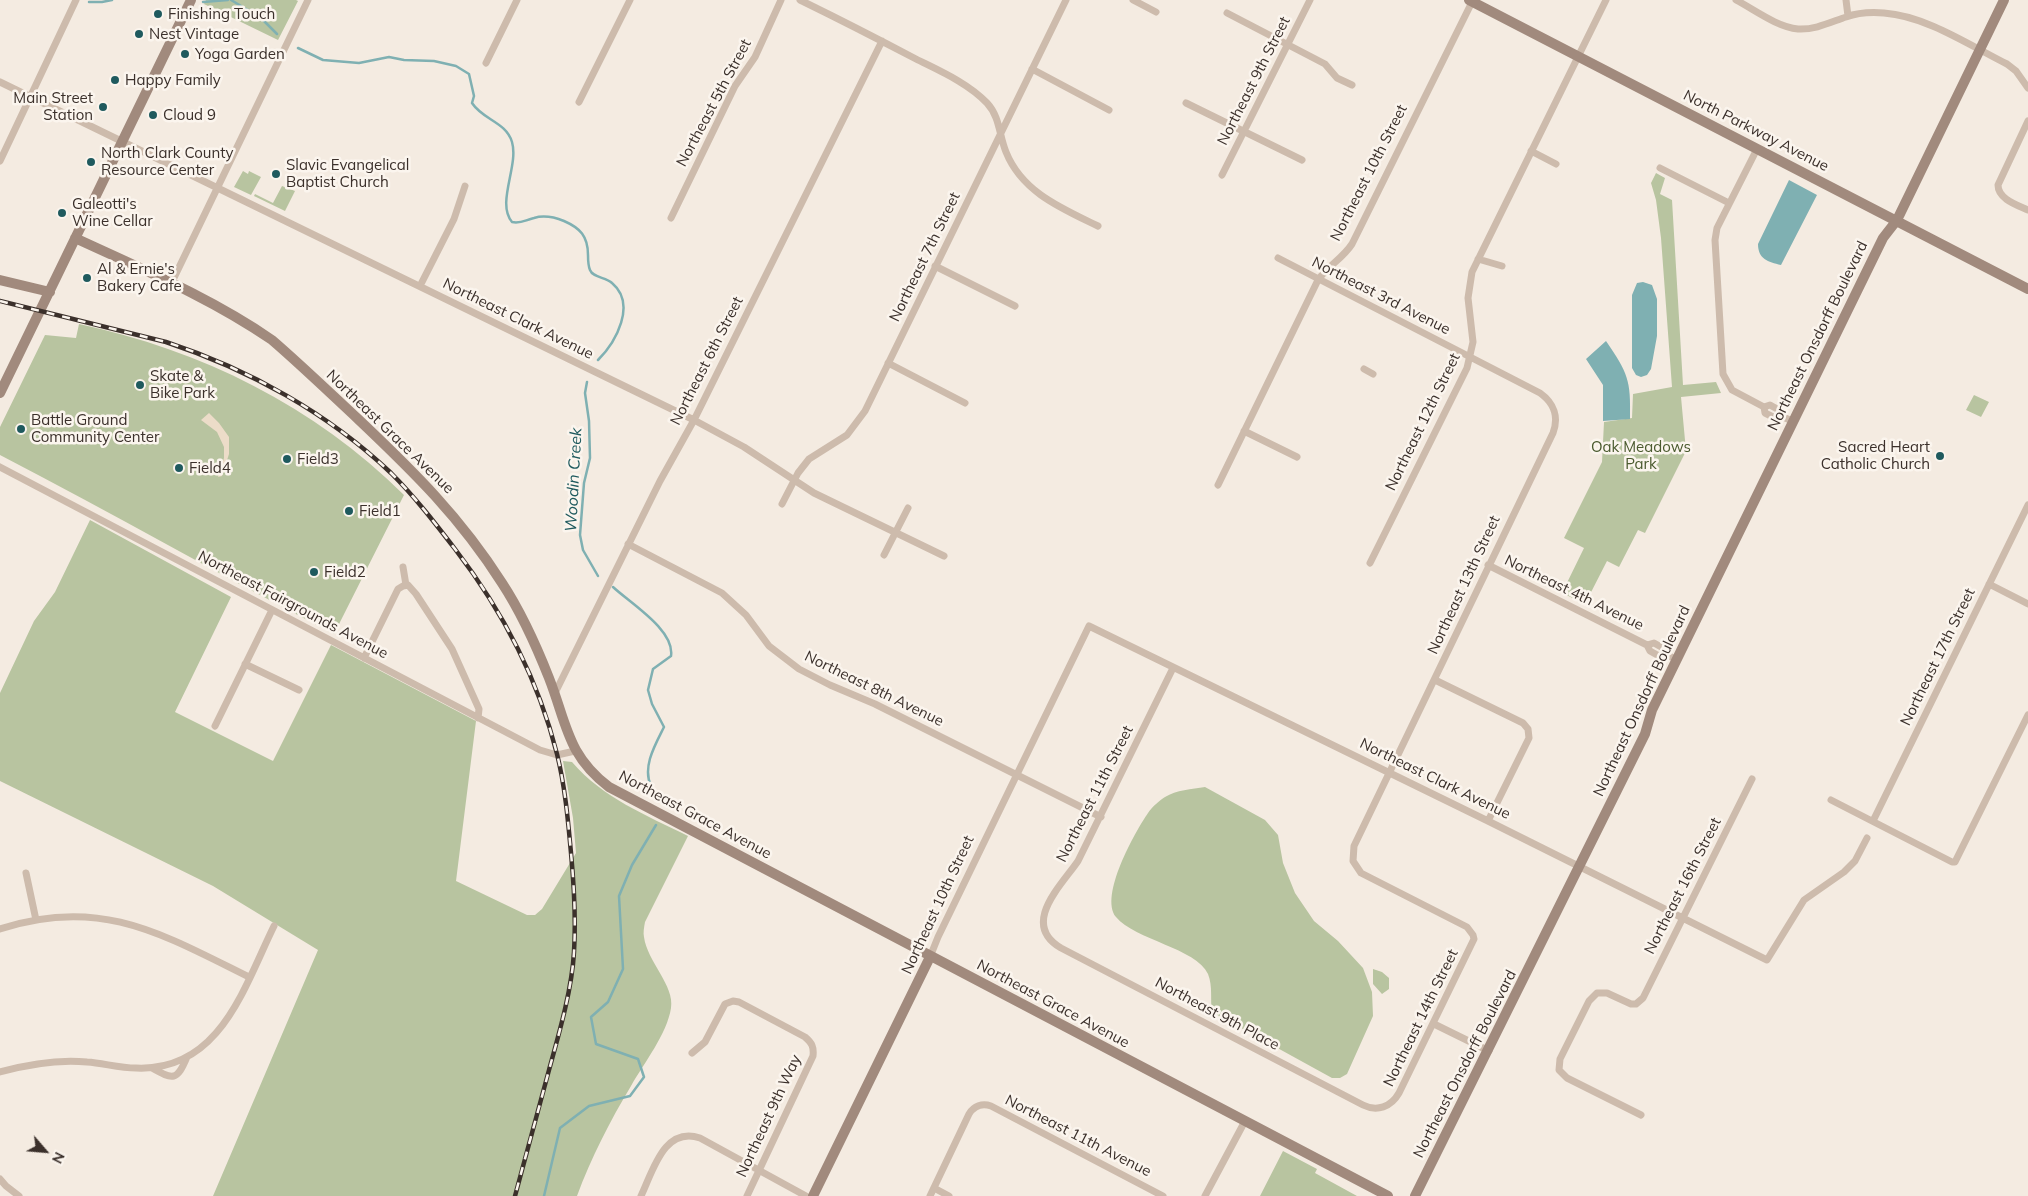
<!DOCTYPE html>
<html>
<head>
<meta charset="utf-8">
<style>
  body { margin:0 }
  #map { position:relative; width:2028px; height:1196px; overflow:hidden; background:#f4ebe1; font-family:Mulish,sans-serif }
  canvas { display:block }
  .north { position:absolute; left:20px; top:1126px; width:50px; height:50px; -webkit-text-stroke:4px #fbf5ee; paint-order:stroke; rotate:117deg; font-size:14px; font-weight:700; line-height:20px; text-align:center; color:#3b302b }
  .north::after { content:''; display:block; margin:auto; width:18px; height:22px; background:#3b302b; clip-path:polygon(50% 0,100% 100%,50% 72%,0 100%) }
</style>
</head>
<body>
<div id="map">
<canvas width="2028" height="1196"></canvas>
<div class="north">N</div>
</div>
<script>
const context = document.querySelector('canvas').getContext('2d');
context.lineJoin = 'round';
function fill(path, color) { context.fillStyle = color; context.fill(path, 'evenodd'); }
function trace(path, color, width, dash) { context.strokeStyle = color; context.lineWidth = width; context.lineCap = dash ? 'butt' : 'round'; context.setLineDash(dash || []); context.stroke(path); }
function drawText(font, color, halo, rows, align = 'center') {
  context.font = font + ' Mulish,sans-serif'; context.lineWidth = 5; context.setLineDash([]); context.textBaseline = 'middle'; context.strokeStyle = halo; context.fillStyle = color; for (const [text, x, y, turn = 0] of rows) {
    context.save(); context.translate(x, y); context.rotate((+turn || 0) * Math.PI / 180); context.textAlign = isNaN(turn) ? turn : align; if (halo) context.strokeText(text, 0, 0); context.fillText(text, 0, 0); context.restore();
  }
}
fill(new Path2D(`
  M206,0H296L298,1L278,40L204,4Z
  M243,171L248,174L249,171L261,177L251,195L234,187Z
  M1656,173L1665,178L1660,194L1672,200L1683,385L1716,382L1721,393L1681,397L1686,451L1645,533L1638,530L1619,567L1607,561L1585,604L1562,593L1584,548L1564,538L1602,462L1604,422L1632,418L1633,394L1672,387L1661,238L1656,200L1651,183Z
  M282,186L295,191L285,211L254,196L255,194L273,203Z
  M79,324C201,350 315,406 404,495L334,634C222,576 112,513 0,455V427L45,335L76,338Z
  M1974,395L1989,402L1981,417L1966,410Z
  M90,520L231,597L175,712L273,761L331,645L476,721L456,881L527,915H535L542,909L576,853L573,818L563,761L572,762C603,798 646,815 688,836L645,922C644,927 643,933 644,937C647,961 675,986 671,1008C667,1034 644,1063 631,1086C610,1121 591,1158 577,1196H213L318,950L213,886L0,781V693L34,621L55,592Z
  M1205,787L1265,820L1278,835L1283,863L1295,893L1314,921L1338,941L1363,968L1372,992L1373,1016L1347,1074L1340,1078H1332L1212,1012C1210,999 1213,987 1208,974C1196,948 1135,940 1116,917C1099,896 1135,832 1148,813C1152,807 1159,801 1165,797C1176,790 1192,789 1205,787Z
  M1373,969L1382,972L1389,978V989L1382,994L1373,984Z
  M1283,1151L1317,1169L1315,1173L1357,1196H1260Z`), '#b8c4a0');
fill(new Path2D(`
  M209,413L219,423L229,437V454L222,476L218,477L224,458V447L217,432L201,420Z`), '#ecdcc8');
fill(new Path2D(`
  M1789,180L1817,195L1781,265C1768,262 1758,259 1758,244Z
  M1643,282L1652,285L1657,299V336L1651,369L1647,375L1641,377L1636,375L1632,368V295L1637,283Z
  M1606,341C1628,373 1631,380 1630,419L1603,421V385L1586,359Z`), '#7fb0b2');
trace(new Path2D(`
  M231,0L261,18L277,34
  M89,2H102L112,0
  M203,2L228,0
  M298,48L323,60L359,63L389,57L404,60L434,61L456,66L469,74L474,96L472,103C483,120 506,122 512,142C519,166 496,203 512,222C521,224 525,220 534,218C544,215 554,217 564,221C580,228 588,236 588,255C588,260 588,265 590,270C593,278 606,277 612,283C637,304 616,342 598,360
  M587,382L585,393L589,421L590,458L584,483L580,535L583,550L598,576
  M613,587C630,603 675,630 671,656L653,669L648,690L652,704L664,727C655,745 642,767 651,786
  M544,1196L560,1128L589,1106L630,1096L644,1077L638,1059L596,1044L591,1017L608,1002L623,969L619,896L632,865L656,825`), '#7fb0b2', 2.5);
trace(new Path2D(`
  M800,0C839,19 878,39 916,59C940,71 968,83 987,103C1000,117 999,135 1006,152C1022,192 1061,208 1098,226
  M1133,0L1156,12
  M1736,0C1755,10 1777,27 1798,29C1815,30 1831,22 1846,17C1857,13 1872,12 1884,13C1926,16 1969,45 2007,64L2016,71L2028,88
  M1846,0L1848,16
  M1227,13L1325,64L1337,78L1352,85
  M486,63L517,0
  M1032,69L1109,110
  M0,82L694,420L744,447L814,493L944,556
  M579,102L630,0
  M1186,103L1302,160
  M2028,121L1998,185C1998,199 2017,205 2028,210
  M1757,149L1717,228L1715,240L1723,374L1732,390L1764,407L1770,405L1779,410L1781,416L1792,421
  M1531,151L1556,164
  M0,161L76,0
  M1660,168L1729,203
  M1222,175L1310,0
  M671,218L735,86L755,57L781,0
  M1478,259L1502,266
  M935,266L1015,306
  M171,284L308,0
  M420,286L454,219L465,186
  M888,363L965,403
  M1364,369L1373,374
  M1764,407L1765,413L1775,418L1781,416
  M1244,431L1297,457
  M0,467L540,750L557,755L575,751
  M1218,485L1318,280C1328,266 1343,258 1352,244L1472,2
  M782,504L798,473L809,459L847,435L865,411L1066,0
  M628,544L722,593L746,615L769,646L799,669L830,685L875,704L1101,817
  M884,555L908,508
  M1370,563L1467,368L1473,342L1468,298L1472,272L1606,0
  M1488,565L1647,645L1654,643L1663,648L1666,654L1677,660
  M403,567L406,585
  M1989,584L2028,604
  M1647,645L1650,651L1659,656L1666,654
  M364,658L398,589L403,586L408,585L416,594L452,649L479,709L478,718
  M245,664L299,690
  M1173,668L1078,861C1061,886 1020,924 1061,948L1363,1105C1377,1112 1391,1107 1399,1093L1474,939L1473,935L1467,927L1361,873L1353,861L1354,846L1553,433C1559,417 1554,403 1540,393L1278,258
  M1435,680L1523,723L1528,729L1529,738L1488,821
  M555,693L660,481L694,420L882,41
  M215,726L272,610
  M1831,800L1952,862H1955L2028,715
  M1873,821L2028,505
  M26,873L36,920
  M0,929C100,896 162,934 249,977
  M930,957L938,937L1089,626L1488,821L1767,960L1804,900L1844,872L1855,861L1867,838
  M1434,1024L1489,1051
  M692,1053L705,1042L725,1004L733,1001L739,1002L805,1037C812,1043 814,1047 813,1056L747,1196
  M152,1068C173,1080 177,1081 187,1057
  M0,1072C29,1064 57,1059 87,1062C103,1063 119,1068 136,1068C220,1072 244,987 274,926
  M1641,1115L1567,1078L1559,1070L1560,1059L1589,1001L1597,993H1607L1631,1004H1636L1643,998L1752,779
  M0,1179L6,1186L19,1196
  M934,1188L949,1196
  M641,1196C653,1171 664,1126 700,1138L806,1196
  M930,1196L969,1114C974,1106 982,1103 991,1106L1163,1196
  M1205,1196L1245,1121`), '#cdbbac', 7);
trace(new Path2D(`
  M1469,0L2028,289
  M75,238C142,269 211,298 272,340C301,365 329,392 358,419C414,472 460,517 502,583C521,612 536,645 549,678C567,724 567,755 609,787L1388,1196
  M0,280L50,292
  M0,393L191,0
  M813,1196L930,957
  M1415,1196L1645,734L1652,710C1730,553 1805,395 1883,238L1897,220L2004,0`), '#a18a7d', 10);
const rail = new Path2D(`
  M0,301L166,342C248,369 328,413 391,473C415,497 435,523 455,549C502,610 538,679 557,754C565,786 568,820 571,853C574,885 576,919 574,952C572,989 559,1034 549,1070C538,1112 526,1154 515,1196`);
trace(rail, '#3b302b', 4.5);
trace(rail, '#fbf5ee', 2.5, [8]);
for (const [x, y, r, color] of [
  [158,14,5,"#1f5a5e"],
  [139,34,5,"#1f5a5e"],
  [185,54,5,"#1f5a5e"],
  [115,80,5,"#1f5a5e"],
  [103,107,5,"#1f5a5e"],
  [153,115,5,"#1f5a5e"],
  [91,162,5,"#1f5a5e"],
  [276,174,5,"#1f5a5e"],
  [62,213,5,"#1f5a5e"],
  [87,278,5,"#1f5a5e"],
  [140,385,5,"#1f5a5e"],
  [21,429,5,"#1f5a5e"],
  [1940,456,5,"#1f5a5e"],
  [287,459,5,"#1f5a5e"],
  [179,468,5,"#1f5a5e"],
  [349,511,5,"#1f5a5e"],
  [314,572,5,"#1f5a5e"]
]) { const dot = new Path2D(); dot.arc(x, y, r, 0, 2 * Math.PI); context.fillStyle = color; context.fill(dot); trace(dot, '#fbf5ee', 2); }
drawText('15px', '#3b302b', '#fbf5ee', [
  ["Finishing Touch",168,14],
  ["Nest Vintage",149,34],
  ["Yoga Garden",195,54],
  ["Happy Family",125,80],
  ["Main Street",93,98,"right"],
  ["Station",93,115,"right"],
  ["Cloud 9",163,115],
  ["North Clark County",101,153],
  ["Resource Center",101,170],
  ["Slavic Evangelical",286,165],
  ["Baptist Church",286,182],
  ["Galeotti's",72,204],
  ["Wine Cellar",72,221],
  ["Al & Ernie's",97,269],
  ["Bakery Cafe",97,286],
  ["Skate &",150,376],
  ["Bike Park",150,393],
  ["Battle Ground",31,420],
  ["Community Center",31,437],
  ["Sacred Heart",1930,447,"right"],
  ["Catholic Church",1930,464,"right"],
  ["Field3",297,459],
  ["Field4",189,468],
  ["Field1",359,511],
  ["Field2",324,572]
], 'left');
drawText('15px', '#3b302b', '#fbf5ee', [
  ["Northeast 9th Street",1254,81,-63],
  ["Northeast 5th Street",714,103,-62],
  ["North Parkway Avenue",1756,131,27],
  ["Northeast 10th Street",1369,173,-63],
  ["Northeast 7th Street",925,257,-64],
  ["Northeast 3rd Avenue",1381,296,27],
  ["Northeast Clark Avenue",518,319,26],
  ["Northeast Onsdorff Boulevard",1818,336,-64],
  ["Northeast 6th Street",707,361,-63],
  ["Northeast 12th Street",1423,422,-64],
  ["Northeast Grace Avenue",390,432,44],
  ["Northeast 13th Street",1464,585,-65],
  ["Northeast 4th Avenue",1574,593,26],
  ["Northeast Fairgrounds Avenue",293,605,28],
  ["Northeast 17th Street",1938,657,-64],
  ["Northeast 8th Avenue",874,689,26],
  ["Northeast Onsdorff Boulevard",1642,701,-65],
  ["Northeast Clark Avenue",1435,779,26],
  ["Northeast 11th Street",1095,794,-63],
  ["Northeast Grace Avenue",695,815,28],
  ["Northeast 16th Street",1683,886,-63],
  ["Northeast 10th Street",938,905,-65],
  ["Northeast Grace Avenue",1053,1004,28],
  ["Northeast 9th Place",1217,1014,28],
  ["Northeast 14th Street",1421,1018,-64],
  ["Northeast Onsdorff Boulevard",1465,1064,-63],
  ["Northeast 9th Way",769,1116,-65],
  ["Northeast 11th Avenue",1078,1136,27]
]);
drawText('15px', '#4a5a2e', '#fbf5ee', [
  ["Oak Meadows",1641,447],
  ["Park",1641,464]
]);
drawText('italic 16px', '#1f5a5e', '#fbf5ee', [
  ["Woodin Creek",574,480,-87]
]);
</script>
</body>
</html>
